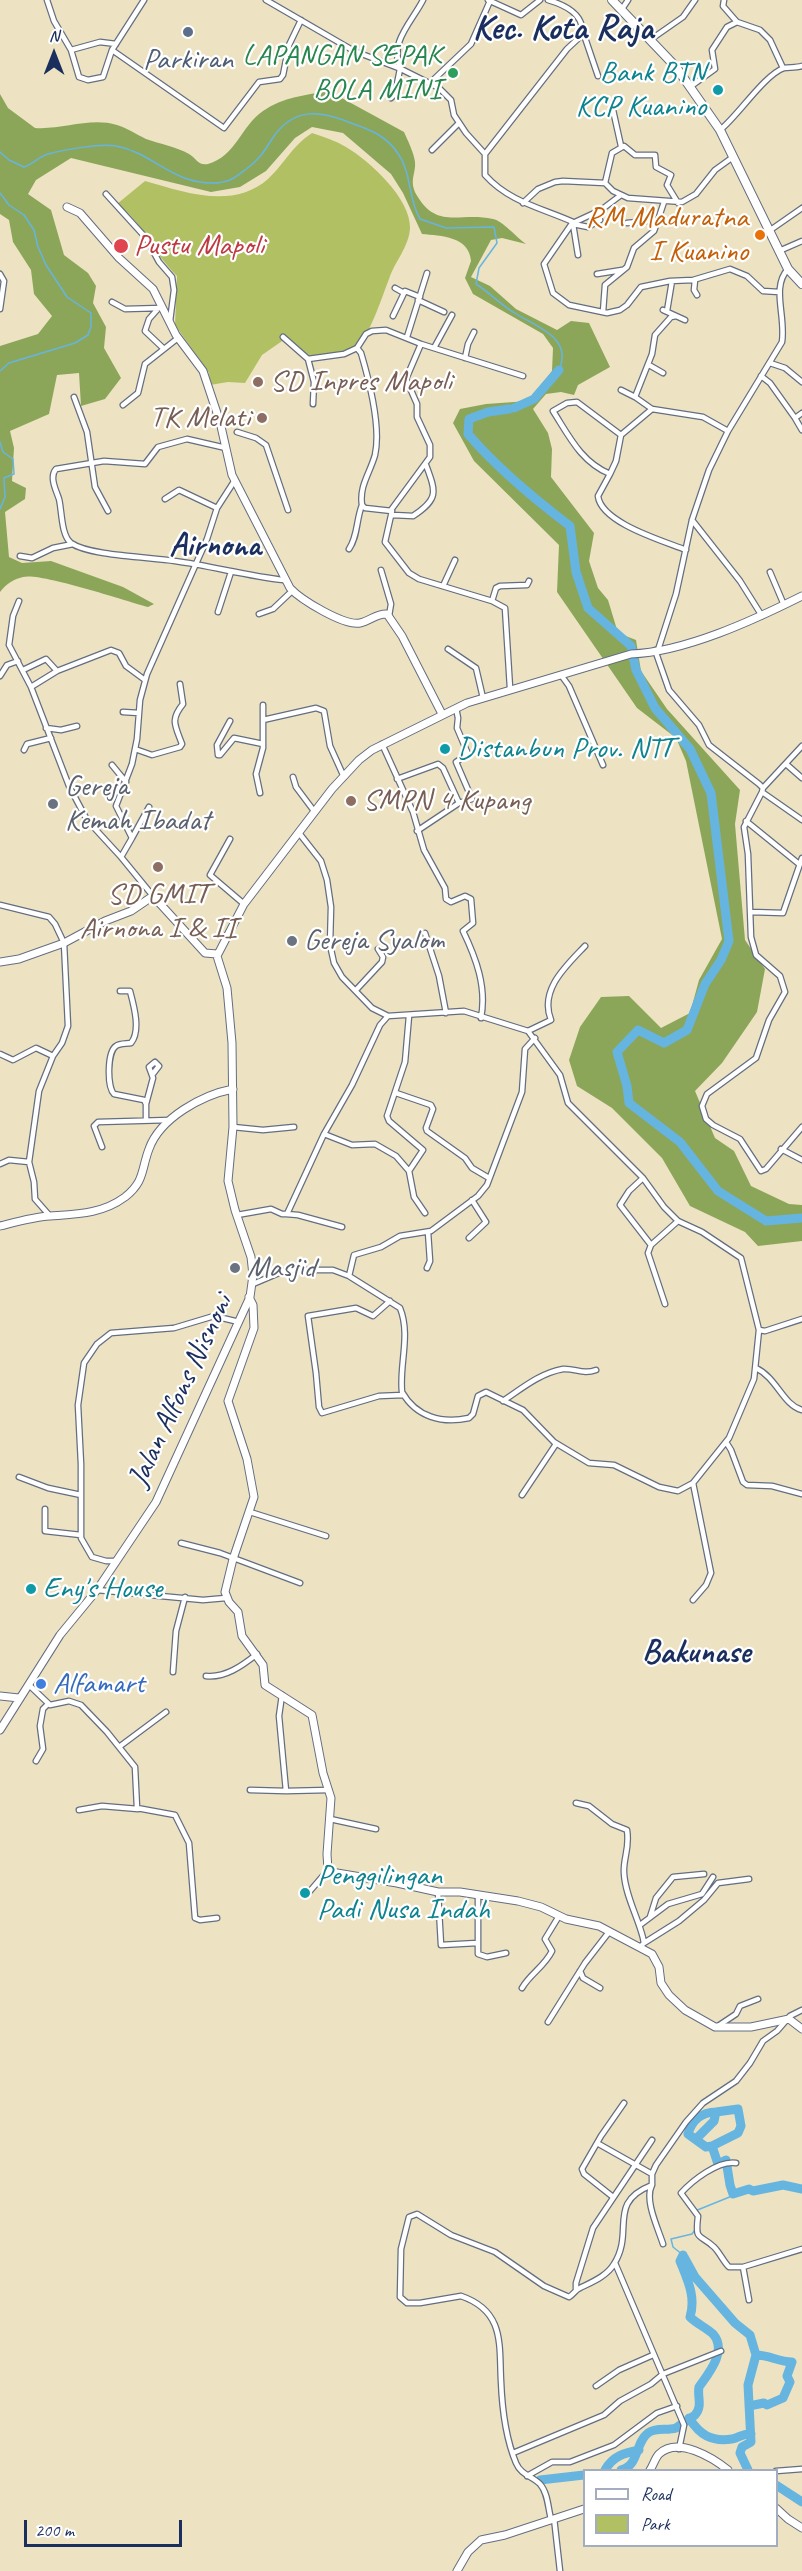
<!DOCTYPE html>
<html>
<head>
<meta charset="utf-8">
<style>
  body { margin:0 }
  #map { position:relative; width:802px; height:2571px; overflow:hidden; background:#ede3c3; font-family:Caveat,sans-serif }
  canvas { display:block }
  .legend { position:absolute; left:583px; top:2469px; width:195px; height:78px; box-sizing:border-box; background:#fff; border:2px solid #a4acbf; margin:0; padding:8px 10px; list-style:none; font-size:18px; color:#1b2f5e }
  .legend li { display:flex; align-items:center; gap:12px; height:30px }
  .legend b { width:30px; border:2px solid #a4acbf }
  .north { position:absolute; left:24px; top:24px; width:60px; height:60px; -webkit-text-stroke:4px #fff; paint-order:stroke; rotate:0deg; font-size:16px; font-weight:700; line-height:24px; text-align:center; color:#1b2f5e }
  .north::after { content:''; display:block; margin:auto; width:21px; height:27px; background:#1b2f5e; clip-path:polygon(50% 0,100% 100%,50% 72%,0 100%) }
  .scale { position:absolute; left:24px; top:2520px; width:158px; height:27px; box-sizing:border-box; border:3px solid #1b2f5e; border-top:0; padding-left:8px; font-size:18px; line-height:21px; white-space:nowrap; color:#1b2f5e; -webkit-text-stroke:4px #fff; paint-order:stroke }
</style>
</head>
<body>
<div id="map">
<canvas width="802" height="2571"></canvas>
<ul class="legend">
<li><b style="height:8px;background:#fff"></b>Road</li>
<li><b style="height:16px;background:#b1c063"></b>Park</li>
</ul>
<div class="north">N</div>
<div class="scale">200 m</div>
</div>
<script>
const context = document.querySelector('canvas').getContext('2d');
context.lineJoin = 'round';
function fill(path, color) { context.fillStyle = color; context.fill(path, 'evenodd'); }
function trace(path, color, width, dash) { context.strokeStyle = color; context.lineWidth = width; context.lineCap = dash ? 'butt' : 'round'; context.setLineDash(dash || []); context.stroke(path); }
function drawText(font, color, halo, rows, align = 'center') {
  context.font = font + ' Caveat,sans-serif'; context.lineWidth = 4.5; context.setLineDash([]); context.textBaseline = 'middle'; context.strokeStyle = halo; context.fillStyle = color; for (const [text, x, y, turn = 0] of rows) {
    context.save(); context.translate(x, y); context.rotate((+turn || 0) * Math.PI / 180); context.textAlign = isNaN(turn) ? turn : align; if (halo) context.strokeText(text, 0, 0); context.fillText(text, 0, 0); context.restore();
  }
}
fill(new Path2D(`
  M312,133C324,137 336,141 346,147C370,161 411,199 410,228C409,247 395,261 389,279C379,305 373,326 357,350L315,359L285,339L262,355L245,383L228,382L210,385L209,373L175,325L177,276C154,254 144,223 117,204L145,181C184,192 233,210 268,179C286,162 291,147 312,133Z`), '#b1c063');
fill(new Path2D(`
  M329,91L404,132C408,141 414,153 415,162C416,174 409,180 416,194C437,231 460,211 493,219C503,221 516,237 526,244L502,238L491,240L471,277L490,286L516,309L557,330L571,321L589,323L610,367L578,385L574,395L561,392L546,394L533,409L548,433L552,449L551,477L594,533L589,561L598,588L608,600L618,633L636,640L641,671L667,709L740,790L735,824L745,940L765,969L757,1012L722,1063L695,1091L715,1138L734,1151L751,1186L789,1204L802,1205V1241L758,1246L745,1232L690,1206L662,1158L612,1108L577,1086L569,1060L580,1027L601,997L629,996L661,1028L690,1013L699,980L722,939L686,761L676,738L637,708L557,592L559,545L474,461L453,423L460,409L486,404L528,401L552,371L553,348L543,334L473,294L465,278L471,261C469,236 441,236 422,234L403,193L391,174L343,133L312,127L295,138L266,171L240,187L211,192L71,158L36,180L28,194L51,210L64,255L88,273L96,286L93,303L106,327L104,348L121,378L105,399L81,406L79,373L57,375L49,414L10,431L14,448L12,481L26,488L25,499L5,512L9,557L22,563L51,561L123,587L154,604L148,607C126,601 39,572 23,577C14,579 6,584 0,592V346L38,334L52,316L34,294L31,270L13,242L9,220L0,214V94L8,108L35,128C62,130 90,117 117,125C127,128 136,134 146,139C160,144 177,147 189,154C196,158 198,166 208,164C236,156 241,126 263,111C283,97 306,95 329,91Z`), '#8ca659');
trace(new Path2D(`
  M0,152L9,160L24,167C33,164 40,156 48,154C63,150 101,143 116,146C154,153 172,185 217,183C230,182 236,177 245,170C258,161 264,152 272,139C293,107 319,110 351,123C371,130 387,136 399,155C412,175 408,199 420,219L446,228L494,227L497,243L479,268L476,284C490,293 500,304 513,312C534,326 574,337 559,370
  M0,193L9,205L24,215L34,230L38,247L46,265L67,297L91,313V327L88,335L75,343L9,363L0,371
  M0,442L3,452L13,459L14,474L4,478L5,497L0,509
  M695,2211L737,2194
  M683,2255L673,2247L671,2239L692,2234L695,2230`), '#66b5e0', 1.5);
trace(new Path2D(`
  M514,408L534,399L559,370
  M509,409L488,412L469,419L468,434C498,469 533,498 570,526L576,572L588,608L631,646L636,670L655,708L690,749L711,793L729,941L721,960L705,984L687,1030L664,1043L638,1030L617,1052L627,1086L629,1103L680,1142L718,1191L766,1221L802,1218
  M697,2138L714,2121L716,2112L738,2109L741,2126L738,2133L712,2146L706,2147L688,2134C692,2120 702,2112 716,2112
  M712,2146L718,2164L726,2160L730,2185L733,2194L749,2189L753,2191L783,2185L802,2189
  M684,2257L695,2277L735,2323L750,2335L756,2355L748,2385L751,2442L742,2447L740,2453L748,2470
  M749,2406L764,2403L767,2405L783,2398L790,2382L787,2376L792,2362C779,2362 769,2355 756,2355
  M689,2418C700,2435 711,2442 732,2439C739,2438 743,2433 751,2434
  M605,2470C613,2456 624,2453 639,2450
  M621,2470C639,2466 635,2443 648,2433C656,2427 667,2431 676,2428C677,2427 694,2416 695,2415C703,2406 697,2397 699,2387C708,2374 728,2351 713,2334C707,2328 697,2324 690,2317C696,2297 688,2281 680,2261L683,2255
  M540,2480L584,2475
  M776,2485L802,2502`), '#66b5e0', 9);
const street = new Path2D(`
  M47,0L54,21L71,50L79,77L88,80L103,77L112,50L144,0
  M266,0L354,51L401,69L439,88L451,100L454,115L466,133L485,154L567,49L582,35C585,14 565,5 548,0
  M488,0L521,15L540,0
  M724,0L723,6L737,22L760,30L770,40L783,68
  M622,9L628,0
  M583,32L598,76
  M650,40L683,17L695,0
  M71,50L100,42L116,44
  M112,50L224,128L259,82L280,79L283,75L289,45L301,20
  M401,69C388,43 412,22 423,0
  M430,83L471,44L490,1
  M690,87L715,69L712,50L727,27L737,22
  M391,98L395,94L400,69
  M613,110L621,146
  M720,130C738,116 764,75 784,68C789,67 796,68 802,66
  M432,150L459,123
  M485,154V175C509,202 542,208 573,222L544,264L553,293L569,305L607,313L620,310L627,305L641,287L670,281L693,280L730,269L747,276L763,291L779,292
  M605,183L612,153L624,146L635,155H655L656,167L671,175L667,185L678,203
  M106,194L146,238L159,262L172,277L174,290L170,321
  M523,203L538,189L555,182L563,181L605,183L613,191L628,198L682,202L696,194L715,170L733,157
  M573,223L601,210L621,195
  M627,223L658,220L664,202
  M769,231L802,208
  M779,251L802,241
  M578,255L573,224L588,227L600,220
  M0,274L4,281L0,309
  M597,274L622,270
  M695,280L694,290L697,295
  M395,288L404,293
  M418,300L444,312
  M112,302L125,309L162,308
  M157,310L149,319L145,331L163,348
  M663,310L685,320
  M667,311L672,281
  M603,312L605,285L627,267L634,248L654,231L658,220
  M393,316L405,291L420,297
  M676,316L671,317L655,335L652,354L635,397L652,409L703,417L728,431
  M283,337L308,359L344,354L357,348L361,353C369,380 381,428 375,455C370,473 359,486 362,505L365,508L392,511L385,542L409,573L419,579L492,601L505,608L510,688
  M407,337L427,273
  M357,348L366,334L372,331L386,330L421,344L523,376
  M434,348L452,315
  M465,358L468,344L474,332
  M308,359L314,382L313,404
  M770,363L785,368L802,382
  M649,365L663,373
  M761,376L770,383L795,418
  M621,390L635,397
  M74,397L87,432L95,487L108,511
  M123,405L138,393L145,364L178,338
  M802,413L795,418L802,430
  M237,432L256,438L266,445L288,510
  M621,435L577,402L567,403L553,411C569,436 581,462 610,474L616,461L621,435L652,409
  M226,448L187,439L158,447L145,464L104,461L56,469C49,477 56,490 59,499C62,511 61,535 71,543C90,556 150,557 175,561C212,566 247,576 284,580
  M610,474L598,496C601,523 664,541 686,550
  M165,499L179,490L217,508
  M391,510L430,457V445L417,417V404L406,379L421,344
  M393,515L413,516C439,499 436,492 426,465
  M692,520L740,581L762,616
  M349,549C358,536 356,520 362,505
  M20,556L32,558L53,548L73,544
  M381,570L391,604L389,616
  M770,572L784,605
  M443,586L455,560
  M19,601L13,616L9,645L31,687L69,786L87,820L121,857L153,896
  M492,601L496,588L500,586L527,585L529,581
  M218,612L231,572
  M259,614L273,609L292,591
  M448,649L476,668L483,698
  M655,650L669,690L699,725L709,745L759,784L763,788L762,792L802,820
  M658,650L676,594L692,520L709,470L728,431L782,342C786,316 771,287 788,269
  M23,670L46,659L57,671
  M561,675L569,686L603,765
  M0,676L7,665L18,661
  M31,687L57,671L111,650L119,653L126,666L145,680
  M123,712L139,713
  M263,720L316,708L324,711L330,746L344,777
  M230,721L217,745L218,755H220L234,738L263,744
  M46,728L61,730L77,726
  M382,744L413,812L424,850L445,888L446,899L451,902L465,896L471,899L473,923L463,931C476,958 487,987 481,1018
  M135,749L152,755L180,747L182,744C175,725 170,720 183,704L180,684
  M24,750L27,744L51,738
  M786,764L802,778
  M112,765L126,782
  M293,777L296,787L314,811
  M397,779L438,764L443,768L459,803
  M763,788L802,746
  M762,792L744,827L748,854L751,937L756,955L780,976L785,992L769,1020L756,1058L707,1094L702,1106L706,1119L713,1125L740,1139L761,1171L766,1169L802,1127
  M260,793L256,774L263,748V705
  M746,821L799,864
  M417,831L459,803L472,799L456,762L468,754L457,728L458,718L456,708
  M299,833L321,861L327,880L331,907L330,945L334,963L342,977L372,1008L388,1016L464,1011L528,1031L560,1075L568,1103L643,1178L664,1207L678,1221L702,1232L741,1258L759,1330L765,1331L802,1319
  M132,838L149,807
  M230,839L210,875L244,904
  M121,857L132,838L116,806L132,764L137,739L140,700L147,674L207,539L217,508L235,480
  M0,905L49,917L55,924L64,943L68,1026L62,1043L53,1056L39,1091L29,1162L34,1182L35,1199L50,1216
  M751,912L783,913L802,858
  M425,933L439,976L446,1013
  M356,990L382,962L383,957L378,949
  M120,991H130C134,1006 141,1031 131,1043C127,1044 120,1043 116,1046C107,1052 107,1087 114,1094L144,1100L146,1104V1120
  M528,1031L551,1020C539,990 566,966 585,946
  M0,1054L13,1060L36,1048L53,1056
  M396,1093L431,1105L433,1109L426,1128L427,1131L465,1158L472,1168L489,1178
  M146,1104L153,1078L149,1067L155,1062L159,1066L152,1075
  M233,1127L263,1130L294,1127
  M324,1134L352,1145L375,1144L396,1156L409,1171L414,1197L425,1213
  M102,1147L94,1126L98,1122L170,1120
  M781,1149L802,1160
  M0,1164L9,1160L29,1162
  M409,1171L423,1150L389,1121L387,1116L405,1062L409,1016
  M643,1178L629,1191L620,1205L651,1245
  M286,1214L298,1215L342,1227
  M237,1215L271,1209L282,1214H287L324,1134L352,1085L380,1025L388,1016
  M469,1238L486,1222L472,1200
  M427,1268L430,1261L428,1232
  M349,1276L354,1255L381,1247L400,1236L431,1231L478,1196L487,1185L522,1092L525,1049L535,1038
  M253,1284L286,1270H333L349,1276L400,1308C411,1335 399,1365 402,1392C416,1417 442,1424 469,1418L473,1414L478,1396L486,1392L523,1410L554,1442L589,1463L614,1465L659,1487L678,1491L693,1483L729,1438L754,1379L759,1330
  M390,1301L373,1316L356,1308L308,1316L316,1373L319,1407L322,1413L379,1396L403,1395
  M665,1304L648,1253L651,1245L678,1221
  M756,1368C777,1378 783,1405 802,1410
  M503,1401C521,1389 540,1373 563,1369C575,1368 583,1375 596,1370
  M726,1442L731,1450L743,1482L747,1485L772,1486L802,1494
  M19,1477L48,1488L81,1495
  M693,1483L711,1573L706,1585L693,1600
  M522,1495L556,1444
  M45,1509V1531L81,1535
  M250,1512L326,1536
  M181,1543L220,1553L300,1583
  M115,1561H106L92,1557L81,1538V1464L78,1405L84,1363L97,1344L111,1333L174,1328L214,1316L239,1322
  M97,1590L203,1600L226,1598
  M173,1672L176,1631L185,1597
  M206,1676C225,1678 242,1666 257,1654
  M29,1685L50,1705L69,1701L81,1705L107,1732L135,1767L137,1808L175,1815L189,1843L195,1918L200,1920L217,1918
  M282,1695L279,1716L286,1791L329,1790
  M119,1747L166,1712
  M36,1761L43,1749L40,1726L43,1709L48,1704
  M250,1790L286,1791
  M576,1803L589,1806L612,1824L627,1830C630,1849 623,1858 624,1873C625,1895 638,1917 643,1938L644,1943L640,1947
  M79,1810L102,1806L138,1809
  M330,1819L376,1829
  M310,1891L328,1870
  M438,1892L441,1945L477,1943
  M478,1895V1954L487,1957L506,1953
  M650,1917L656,1898L673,1877L704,1874
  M640,1925L668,1904L702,1894L713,1877
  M644,1943L679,1921L704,1900L718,1883L749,1879
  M580,1971L583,1978L600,1988
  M522,1988C530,1974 545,1966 552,1951L545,1939L559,1916
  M548,2022L585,1963L609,1932
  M718,2026L736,2014L740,2006L758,1999
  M597,2143L652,2174
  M736,2163C718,2160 692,2181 681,2193L698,2216C695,2242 699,2233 714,2247C720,2253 723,2261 729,2267H743L802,2249
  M652,2185C644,2200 658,2228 663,2244
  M613,2197L584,2174L582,2169L601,2136L624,2103
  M615,2263L684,2425L679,2449
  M743,2267L749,2300
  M576,2290V2283L593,2228L652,2140
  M596,2386L619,2370L653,2355
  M513,2453L604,2415L620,2401L651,2384L663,2374L721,2351
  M776,2471L802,2469
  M527,2476L552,2462H570L614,2445L657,2413L677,2406
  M554,2518L560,2571
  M551,2519C548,2508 548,2493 540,2484C532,2476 521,2475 516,2463C506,2439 502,2407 501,2381C499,2345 505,2311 461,2296L420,2303H407L400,2297L401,2249L409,2217L417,2214L451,2235L495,2252L544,2286L569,2297C574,2294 575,2290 580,2288C592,2282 607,2276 614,2264C635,2231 606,2203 652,2185V2174L656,2165L686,2122L703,2103L736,2081L750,2063L763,2041L777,2031L790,2016L802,2010`);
const secondary = new Path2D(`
  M67,207L80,213L119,258L153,289L176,335L203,371L220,422L232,475L290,588C301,600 344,626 360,623C370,621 377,613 387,614L402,636L442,714
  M0,962L19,959L64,943L105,921L131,911L153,896L205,953L217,954
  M0,1226C16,1222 33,1217 50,1216C77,1214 102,1214 125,1197C145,1181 141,1170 149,1149C160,1118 202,1095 233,1089
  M249,1297L253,1305L254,1328L228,1401L247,1459L254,1497L233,1559L225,1592L229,1602L238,1612L242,1636L263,1665L265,1685L312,1715L323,1773L331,1798L327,1854L328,1870L337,1873L397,1883L438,1892H460L518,1901L541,1907L566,1919L599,1926L652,1954L659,1967L661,1983L669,1995L685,2010L715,2027H751L789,2019L802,2029
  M0,1696L19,1698
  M0,1730L60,1635L97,1590L156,1502L250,1297L253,1275L251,1257L235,1210L228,1181L233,1127L232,1043L227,988L217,956L244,904L332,789L359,760L372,750L467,703L631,654C685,652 754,620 802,596
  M650,2470C653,2466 655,2458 659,2454C678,2436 713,2458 728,2470
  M776,2508L788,2519L802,2528
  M457,2571L468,2552L481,2540L505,2535L584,2509`);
const primary = new Path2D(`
  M612,0L676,67L720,130L788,269L802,284`);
trace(street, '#646e81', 7);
trace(secondary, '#646e81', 9);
trace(primary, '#646e81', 10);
trace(street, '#fff', 4.5);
trace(secondary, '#fff', 7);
trace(primary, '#fff', 8);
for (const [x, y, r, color] of [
  [188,32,6,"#5c6f8a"],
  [453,73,6,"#2e9e5b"],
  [718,90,6,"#0f9aa8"],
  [760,235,6,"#e8710a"],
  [121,246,8,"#e0444e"],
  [258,382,6,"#8d6e63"],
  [262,418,6,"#8d6e63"],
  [445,749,6,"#0f9aa8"],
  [351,801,6,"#8d6e63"],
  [53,804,6,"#6b7280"],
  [158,867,6,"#8d6e63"],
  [292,941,6,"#6b7280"],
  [235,1268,6,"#6b7280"],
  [31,1589,6,"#0f9aa8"],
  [41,1684,6,"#3f7fe0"],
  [305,1893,6,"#0f9aa8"]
]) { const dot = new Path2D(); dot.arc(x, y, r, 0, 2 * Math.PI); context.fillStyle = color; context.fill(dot); trace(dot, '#fff', 2); }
drawText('30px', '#27864d', '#fff', [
  ["LAPANGAN SEPAK",441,56],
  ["BOLA MINI",441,90]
], 'right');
drawText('30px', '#4e5e75', '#fff', [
  ["Parkiran",188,60]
]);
drawText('30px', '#0d838f', '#fff', [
  ["Bank BTN",706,73,"right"],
  ["KCP Kuanino",706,107,"right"],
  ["Distanbun Prov. NTT",457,749],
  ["Eny's House",43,1589],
  ["Penggilingan",317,1876],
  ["Padi Nusa Indah",317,1910]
], 'left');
drawText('30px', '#c56008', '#fff', [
  ["RM Maduratna",748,218],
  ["I Kuanino",748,252]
], 'right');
drawText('30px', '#be3a42', '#fff', [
  ["Pustu Mapoli",134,246]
], 'left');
drawText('30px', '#785e54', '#fff', [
  ["SD Inpres Mapoli",270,382],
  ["TK Melati",250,418,"right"],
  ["SMPN 4 Kupang",363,801],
  ["SD GMIT",158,895,"center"],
  ["Airnona I & II",158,929,"center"]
], 'left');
drawText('30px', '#5b616d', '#fff', [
  ["Gereja",65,787],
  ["Kemah Ibadat",65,821],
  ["Gereja Syalom",304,941],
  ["Masjid",247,1268]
], 'left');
drawText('30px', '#1b2f5e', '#fff', [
  ["Jalan Alfons Nisnoni",181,1391,-65]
]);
drawText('30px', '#366cbe', '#fff', [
  ["Alfamart",53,1684]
], 'left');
drawText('bold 33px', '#1b2f5e', '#fff', [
  ["Airnona",215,546],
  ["Bakunase",696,1653]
]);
drawText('bold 36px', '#1b2f5e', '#fff', [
  ["Kec. Kota Raja",563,30]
]);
</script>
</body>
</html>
